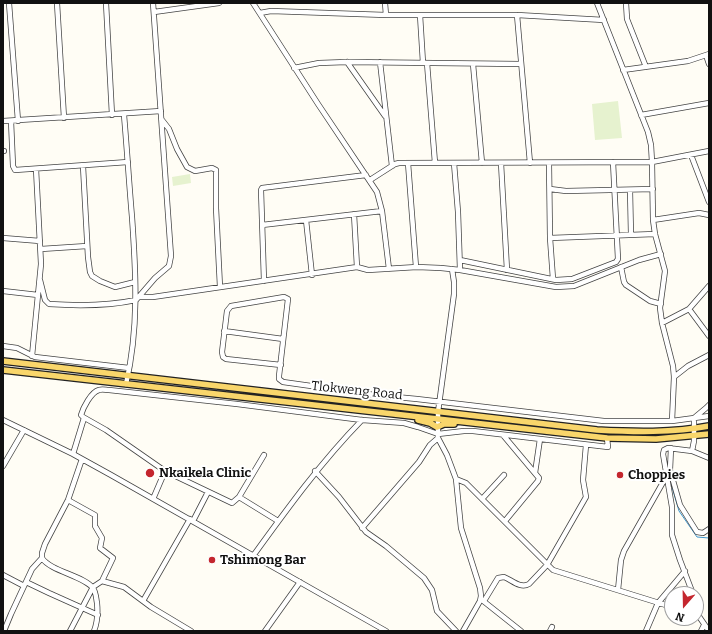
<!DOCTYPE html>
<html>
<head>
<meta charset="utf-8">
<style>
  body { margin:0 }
  #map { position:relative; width:712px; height:634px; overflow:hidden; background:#fffdf5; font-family:Bitter,serif }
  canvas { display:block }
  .frame { position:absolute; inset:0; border:4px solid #111; pointer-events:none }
  .north { position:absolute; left:664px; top:586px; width:40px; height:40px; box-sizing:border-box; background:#fff; border:1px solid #a0a0a0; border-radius:50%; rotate:200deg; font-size:11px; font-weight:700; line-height:16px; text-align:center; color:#111 }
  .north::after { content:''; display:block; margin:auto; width:14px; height:18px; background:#c4262e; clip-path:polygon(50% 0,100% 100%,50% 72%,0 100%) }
</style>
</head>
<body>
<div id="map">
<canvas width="712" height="634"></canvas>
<div class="frame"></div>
<div class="north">N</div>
</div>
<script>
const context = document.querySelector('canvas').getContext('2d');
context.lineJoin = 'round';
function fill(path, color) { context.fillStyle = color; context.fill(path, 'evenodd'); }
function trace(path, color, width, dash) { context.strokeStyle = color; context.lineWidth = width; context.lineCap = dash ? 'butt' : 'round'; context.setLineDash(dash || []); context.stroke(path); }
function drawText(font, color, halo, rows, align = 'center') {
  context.font = font + ' Bitter,serif'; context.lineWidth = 4; context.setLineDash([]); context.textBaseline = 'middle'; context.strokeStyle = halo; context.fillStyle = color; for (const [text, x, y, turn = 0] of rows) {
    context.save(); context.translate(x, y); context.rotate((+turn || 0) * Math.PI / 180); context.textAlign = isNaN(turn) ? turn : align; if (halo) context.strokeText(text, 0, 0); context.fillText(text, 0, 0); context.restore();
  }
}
fill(new Path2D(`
  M618,101L622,138L595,140L592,104Z
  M190,174L191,183L173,186L172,177Z`), '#e6f2cf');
trace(new Path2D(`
  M669,477L679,511L697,537L709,538`), '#3f96cf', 1);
const minor = new Path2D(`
  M9,3L18,121
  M57,3L64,118
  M106,3L112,115
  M253,3L318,104L377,192L382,211L389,269
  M385,3L386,15
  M597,3L648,132L651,145L652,162L653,220L655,234L665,271L660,308L662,323L673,366L674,377L672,421
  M626,3L627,19L646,67
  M154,12L219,3
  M260,13L271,11L386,15H517L604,20
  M420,15L423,63
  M517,15L530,163
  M706,55L709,64
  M347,62L385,116
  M380,62L392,166
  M427,63L435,163
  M473,64L482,163
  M294,68L319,63L347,62L521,64
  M623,70L688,61L709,54
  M124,115C127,149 129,183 132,217C136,273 139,329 126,384
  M641,115L709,103
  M162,120L169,129L177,149L187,167L195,171L212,168L216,170V208L220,287
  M3,121L161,111
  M11,121L13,166L15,170L128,162
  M3,151H4
  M691,155L709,202
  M408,163L416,267
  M454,163L458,212L460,270
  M501,163L507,270
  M549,163L550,238L553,279
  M83,166L88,257L90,272L92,276L100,281L115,287L135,282
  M370,180L395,164L399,163L652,162L709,151
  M550,189L566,191L653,189
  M630,190L631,235
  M354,214L357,267
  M306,220L312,275
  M653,220L699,213L709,215
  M262,225L382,211
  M3,238L40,241
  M550,238L655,234
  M41,249L87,246
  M460,260L556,280L572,279L616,262L618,259L613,162
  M621,267L624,282L626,285L650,301L661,304
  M452,269L454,282V294L438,412V438L447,455L456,479L461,528L480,588L481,596L480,601L463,631
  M40,280L45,300L49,304C78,306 108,306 136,300L155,278L169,266L171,256L153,3
  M264,281L261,190L262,188L366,175
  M3,291L38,295
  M139,297H153L357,267L368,270L417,267L441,268L460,270L556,287L574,286L639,260L661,254
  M689,309L709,336
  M662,323L689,309L709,286
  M224,331L283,339
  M3,346L17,348L35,357L129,368
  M32,356L41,264L36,169
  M281,365L226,359L223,357L222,352L227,311L231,306L284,297L288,299L279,376V379L283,382L375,395L417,399L604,421H672L709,416
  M674,377L688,366L709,355
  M3,420L73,454L111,475L386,631
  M503,435L539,478L538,481L505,521
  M671,448L670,470L680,505L697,532L703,533L709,529
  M692,451L694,441V418L706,408L709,405
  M73,454L84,418
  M3,466L24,430
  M165,471L106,430L83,417L81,415C83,408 91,392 99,390C102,389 106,390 109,390L237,404L362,420L404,423L418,427L438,434L464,431H473L608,447L607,438
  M315,471L339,497L366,532L386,546L424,578L432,590L437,611L456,631
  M535,473L540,439
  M456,479L466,483L553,570L672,607
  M239,497L278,521
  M153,499L165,471L232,503L239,497L264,455
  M482,499L504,475
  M68,500L95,515V526L102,538L100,548L113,558L102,581
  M193,521L208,492
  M362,528L419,462L430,445L438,438
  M253,556C287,509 321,462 362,420
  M42,558C50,571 84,576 93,588C96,592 96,598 97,603C98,613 98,621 94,631
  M3,575L24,586
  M26,582L49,593L98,615
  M618,590L621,560L624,551L666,477
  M693,594L680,560L672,535V507L663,454L664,450L668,448L692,451L709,458
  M482,600L521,631
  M143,601L190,519
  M484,601L498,578L504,577C512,580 520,589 529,584L547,565L586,497L583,480L586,445
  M696,610L698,615L709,631
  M4,631L11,614L32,569L42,558V553L45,544L68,500L82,459
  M70,631L93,587L102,581L124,587L151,607L191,631
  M265,631L300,582
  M550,631L552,627
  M646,631L658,603L685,571
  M701,631L704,625`);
const major = new Path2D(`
  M3,361L597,430C634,432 672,433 709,426
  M3,370L607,438L656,439L709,434
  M418,420L430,423L437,427L444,424H454`);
trace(minor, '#444', 6);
trace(major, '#222', 8);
trace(minor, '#fff', 4.5);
trace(major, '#f9d66b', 5.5);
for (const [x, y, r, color] of [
  [150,473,5,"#c4262e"],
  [620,475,4,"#c4262e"],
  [212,560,4,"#c4262e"]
]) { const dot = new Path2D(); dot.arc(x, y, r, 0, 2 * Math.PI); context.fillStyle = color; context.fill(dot); trace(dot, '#fff', 1.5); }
drawText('13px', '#111', '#fff', [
  ["Tlokweng Road",357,391,6]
]);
drawText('bold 13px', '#111', '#fff', [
  ["Nkaikela Clinic",159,473],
  ["Choppies",628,475],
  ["Tshimong Bar",220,560]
], 'left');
</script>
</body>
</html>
